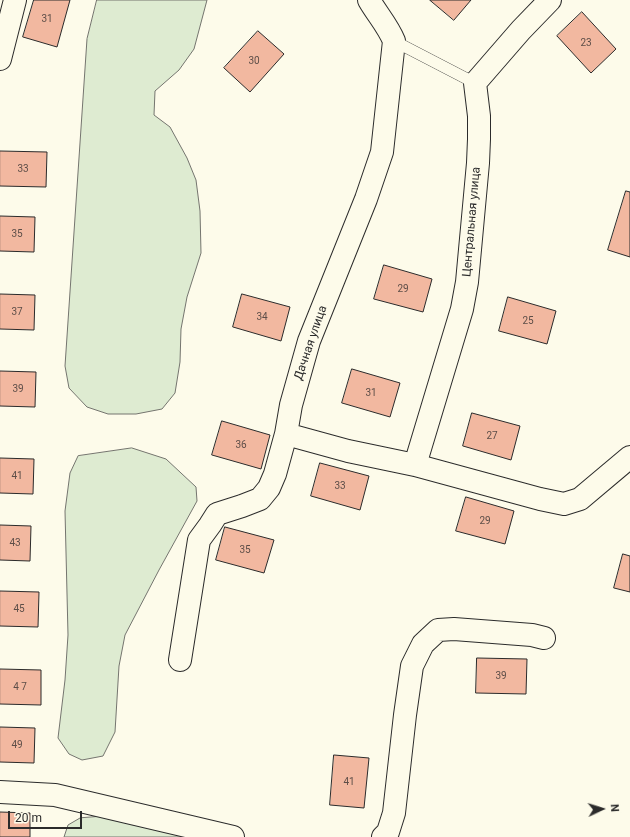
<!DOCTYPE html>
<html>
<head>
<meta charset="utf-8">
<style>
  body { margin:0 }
  #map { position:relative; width:630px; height:837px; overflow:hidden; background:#fdfbea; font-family:Roboto,sans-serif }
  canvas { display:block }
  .north { position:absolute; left:582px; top:789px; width:40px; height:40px; -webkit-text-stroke:3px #fdfbea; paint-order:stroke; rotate:86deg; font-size:11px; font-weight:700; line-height:16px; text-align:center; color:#2b2b2b }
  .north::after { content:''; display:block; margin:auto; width:14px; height:18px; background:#2b2b2b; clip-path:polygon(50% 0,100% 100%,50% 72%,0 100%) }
  .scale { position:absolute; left:8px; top:811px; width:74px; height:18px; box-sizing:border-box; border:2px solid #2b2b2b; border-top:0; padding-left:5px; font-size:12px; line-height:14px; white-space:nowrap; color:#2b2b2b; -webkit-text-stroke:3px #fdfbea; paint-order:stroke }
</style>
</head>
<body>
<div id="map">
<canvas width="630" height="837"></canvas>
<div class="north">N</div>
<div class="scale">20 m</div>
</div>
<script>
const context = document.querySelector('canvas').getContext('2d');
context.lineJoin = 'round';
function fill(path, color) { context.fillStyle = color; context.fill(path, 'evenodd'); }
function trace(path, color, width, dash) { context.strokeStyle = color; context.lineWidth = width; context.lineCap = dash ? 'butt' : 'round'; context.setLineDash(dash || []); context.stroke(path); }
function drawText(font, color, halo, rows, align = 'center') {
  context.font = font + ' Roboto,sans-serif'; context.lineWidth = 3; context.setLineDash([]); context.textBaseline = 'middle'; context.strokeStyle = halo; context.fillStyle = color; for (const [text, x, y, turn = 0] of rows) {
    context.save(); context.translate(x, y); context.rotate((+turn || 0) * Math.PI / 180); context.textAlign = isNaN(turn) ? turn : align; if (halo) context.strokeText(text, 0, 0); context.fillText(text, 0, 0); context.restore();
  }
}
const green = new Path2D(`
  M97,0H207L194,49L179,70L155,91L154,115L170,127L187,158L196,180L200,211L201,253L187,297L181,329L180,362L175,393L162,409L136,414H108L87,407L69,388L65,366L87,39Z
  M132,448L166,459L196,487L197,501L159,570L125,635L119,666L115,732L103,756L82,760L69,754L58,738L65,680L68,635L65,511L70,473L78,456Z
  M105,816L204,837H64L68,825L80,818Z`);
fill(green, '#deebd1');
trace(green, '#74746e', 1);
const building = new Path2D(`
  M34,0H70L57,47L23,37Z
  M430,0H471L454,20Z
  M582,12L616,49L591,73L557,36Z
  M258,31L284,54L250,92L224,68Z
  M0,151L47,152L46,187L0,186Z
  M626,191L630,192V257L608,250Z
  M0,216L35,217L34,252L0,251Z
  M384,265L432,279L423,312L374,299Z
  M0,294L35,295L34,330L0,329Z
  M242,294L290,307L281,341L233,327Z
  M508,297L556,311L547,344L499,331Z
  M352,369L400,383L390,417L342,403Z
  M0,371L36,372L35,407L0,406Z
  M472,413L520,426L511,460L463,446Z
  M222,421L270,435L261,469L212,455Z
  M0,458L34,459L33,494L0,493Z
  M320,463L369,476L360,510L311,496Z
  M466,497L514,511L505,544L456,531Z
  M0,525L31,526L30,561L0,560Z
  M225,527L274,540L264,573L216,560Z
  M623,554L630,556V592L614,588Z
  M0,591L39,592L38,627L0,626Z
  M477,658L527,659L526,694L476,693Z
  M0,669L41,670V705L0,704Z
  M0,727L35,728L34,763L0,762Z
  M334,755L369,758L364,808L330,805Z
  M0,812L30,813V837H0Z`);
fill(building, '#f2b8a0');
trace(building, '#2b2b2b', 1);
const service = new Path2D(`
  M394,41L475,83`);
const minor = new Path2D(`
  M0,59L15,0
  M286,434L348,451L415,465L540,499L564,504L580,499L630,457
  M415,465L462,309L467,282L478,163L479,139V116L475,83L521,30L550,0
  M180,660L199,540L210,525L217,514L242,506L260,499L269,488L275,474L286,434L291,405L309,341L366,199L382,152L394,41C388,26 377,14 369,0
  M0,792L55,795L233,837
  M383,837L388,832L394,813L405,715L412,666L423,644L438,630L454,629L532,635L544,638`);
trace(service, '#2b2b2b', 12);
trace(minor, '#2b2b2b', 24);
trace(service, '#fdfbea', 11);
trace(minor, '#fdfbea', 22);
drawText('10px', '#5d4e48', null, [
  ["31",47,19],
  ["23",586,43],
  ["30",254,61],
  ["33",23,169],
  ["35",17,234],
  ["29",403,289],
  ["37",17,312],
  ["34",262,317],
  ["25",528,321],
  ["39",18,389],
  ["31",371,393],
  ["27",492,436],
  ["36",241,445],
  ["41",17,476],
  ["33",340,486],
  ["29",485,521],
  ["43",15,543],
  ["35",245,550],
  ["45",19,609],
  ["39",501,676],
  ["4 7",20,687],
  ["49",17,745],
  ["41",349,782]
]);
drawText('12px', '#2b2b2b', '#fdfbea', [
  ["Центральная улица",472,222,-85],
  ["Дачная улица",311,343,-71]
]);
</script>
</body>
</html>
